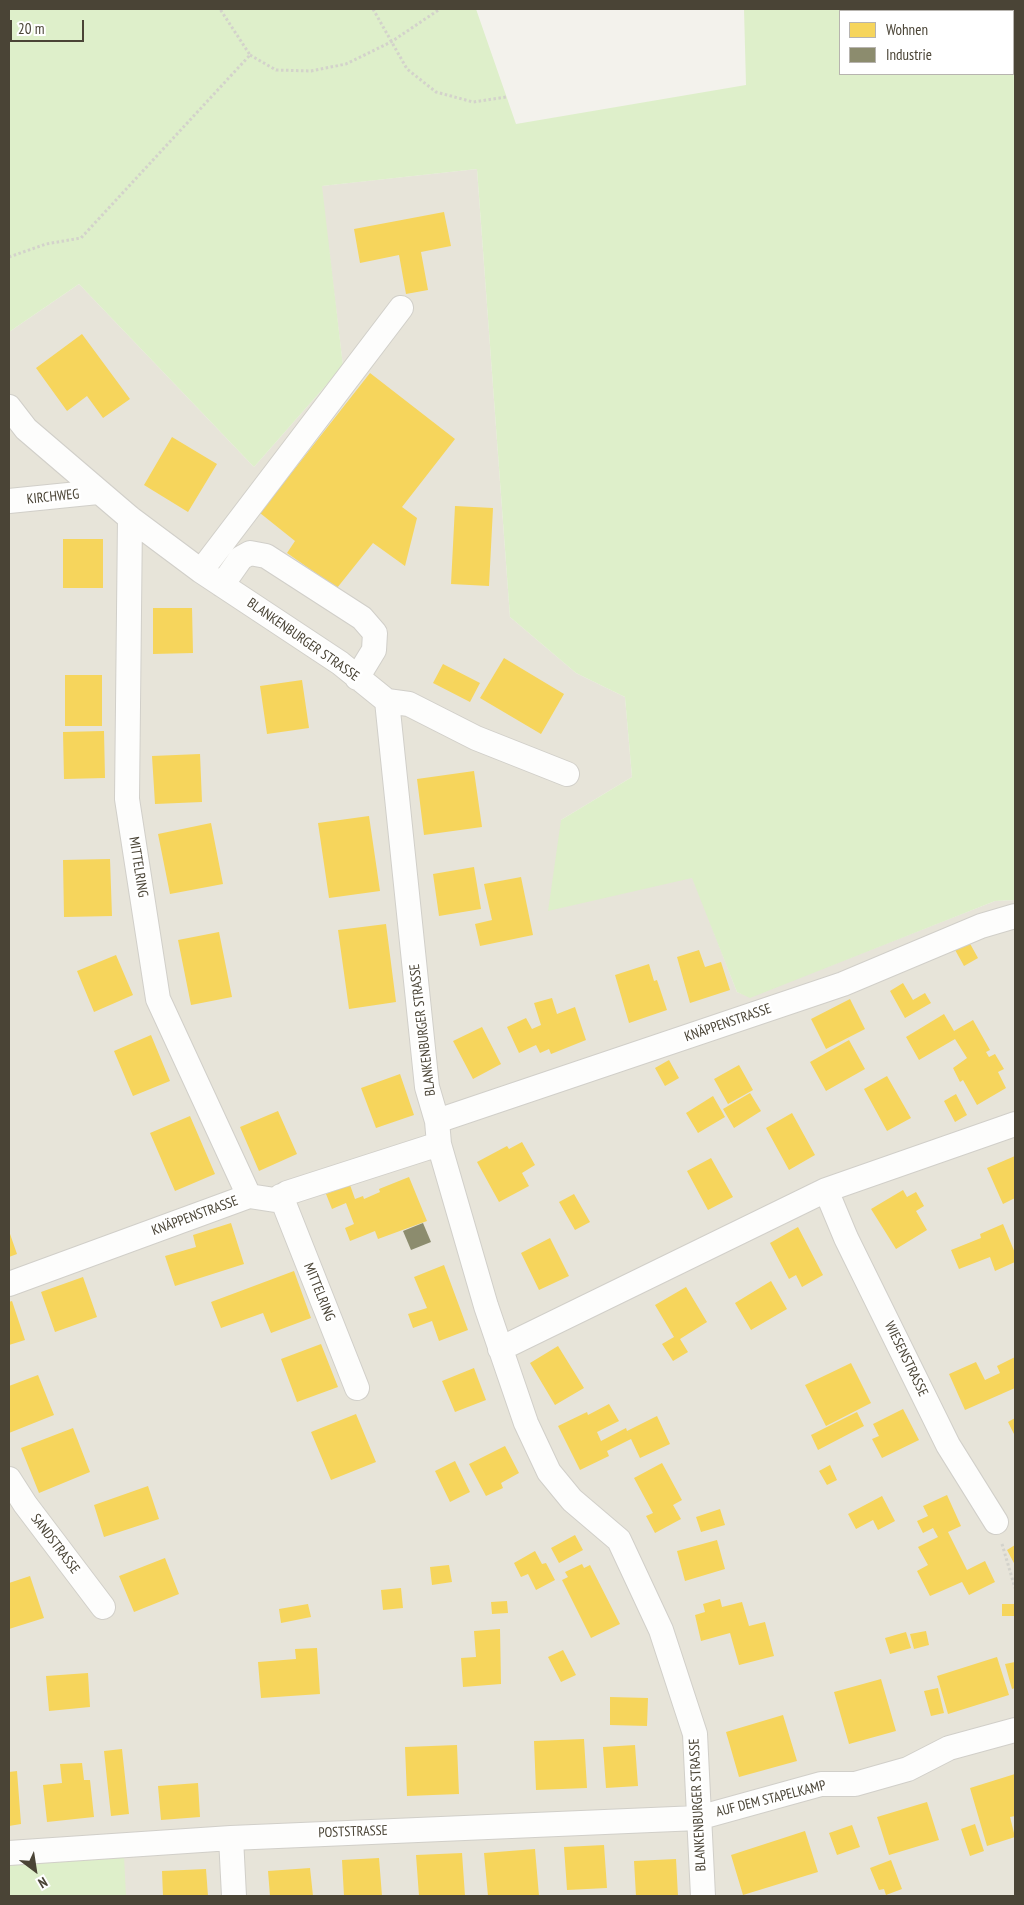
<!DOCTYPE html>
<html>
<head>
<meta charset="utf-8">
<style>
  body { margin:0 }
  #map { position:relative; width:1024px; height:1905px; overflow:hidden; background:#f3f2ec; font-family:"PT Sans Narrow",sans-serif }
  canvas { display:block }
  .frame { position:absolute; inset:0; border:10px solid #4a4436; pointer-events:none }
  .legend { position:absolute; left:839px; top:10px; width:175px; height:65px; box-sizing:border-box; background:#fff; border:1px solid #b7b4af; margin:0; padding:6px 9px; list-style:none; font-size:15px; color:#4a4436 }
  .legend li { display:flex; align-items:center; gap:10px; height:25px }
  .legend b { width:25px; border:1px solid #b7b4af }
  .north { position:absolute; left:10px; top:1845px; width:50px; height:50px; -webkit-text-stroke:4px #fff; paint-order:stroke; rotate:149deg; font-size:14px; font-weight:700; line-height:20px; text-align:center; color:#4a4436 }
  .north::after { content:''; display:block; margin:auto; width:18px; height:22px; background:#4a4436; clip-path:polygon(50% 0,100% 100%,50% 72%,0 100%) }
  .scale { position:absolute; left:10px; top:20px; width:74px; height:22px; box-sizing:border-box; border:2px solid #4a4436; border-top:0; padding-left:6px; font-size:15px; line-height:18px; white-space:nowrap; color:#4a4436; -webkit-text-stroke:4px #fff; paint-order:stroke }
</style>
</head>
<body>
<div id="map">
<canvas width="1024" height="1905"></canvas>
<div class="frame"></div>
<ul class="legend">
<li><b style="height:14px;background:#f6d55c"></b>Wohnen</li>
<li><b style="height:14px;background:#8c8c6e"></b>Industrie</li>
</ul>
<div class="north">N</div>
<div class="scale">20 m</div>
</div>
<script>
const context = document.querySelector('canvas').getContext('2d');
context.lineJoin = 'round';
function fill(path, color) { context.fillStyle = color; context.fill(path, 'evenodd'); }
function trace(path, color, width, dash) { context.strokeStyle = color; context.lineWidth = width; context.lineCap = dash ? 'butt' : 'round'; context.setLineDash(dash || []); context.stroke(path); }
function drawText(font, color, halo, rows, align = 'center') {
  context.font = font + ' "PT Sans Narrow",sans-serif'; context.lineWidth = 5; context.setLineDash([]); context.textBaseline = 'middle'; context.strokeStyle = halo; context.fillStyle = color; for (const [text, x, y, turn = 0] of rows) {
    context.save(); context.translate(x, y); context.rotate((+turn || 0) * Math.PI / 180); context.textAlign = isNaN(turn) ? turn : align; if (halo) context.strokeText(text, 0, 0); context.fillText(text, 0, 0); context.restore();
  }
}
fill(new Path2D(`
  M477,169L510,617L576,673L625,697L632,777L561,820L693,878L737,992L750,997L995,901L1015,900V1896H9V332L79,284L254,467L343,366L321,186Z`), '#e7e4d9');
fill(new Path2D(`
  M9,9H476L516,124L746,85L744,9H1015V900L995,901L750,998L737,992L692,878L548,911L561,820L632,777L625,697L576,673L510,617L477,169L322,186L343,366L254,467L79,284L9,332ZM840,11H1013V74H840Z
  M124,1857L126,1896H9V1864Z`), '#deefca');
fill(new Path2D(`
  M444,212L451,246L421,252L428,290L406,294L399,255L360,263L354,229Z
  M82,334L130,399L103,418L87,396L67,411L36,368Z
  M370,373L455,439L402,507L417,518L405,566L373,543L337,588L287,553L295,541L260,513Z
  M172,437L217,464L188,512L144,485Z
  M455,506L493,508L489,586L451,584Z
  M63,539H103V588H63Z
  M153,608H192L193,653L153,654Z
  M504,658L564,694L541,734L480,698Z
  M443,664L480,683L470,702L433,683Z
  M65,675H102V726H65Z
  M302,680L309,728L267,734L260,686Z
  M104,731L105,778L64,779L63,732Z
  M200,754L202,802L155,804L152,756Z
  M474,771L482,827L424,835L417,779Z
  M369,816L380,891L329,898L318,823Z
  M211,823L223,884L170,894L158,834Z
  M110,859L112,916L64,917L63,860Z
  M474,867L481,909L439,916L433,874Z
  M521,877L533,935L480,946L475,924L492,920L484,884Z
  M386,924L396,1002L349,1009L338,930Z
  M219,932L232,997L191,1005L178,940Z
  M968,940L978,958L964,966L954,948Z
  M699,950L705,967L721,962L730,990L690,1003L677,957Z
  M116,955L133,995L94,1012L77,971Z
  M649,964L654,981L657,980L667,1010L629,1023L615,975Z
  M903,983L913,1000L925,993L931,1003L905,1018L890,991Z
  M552,998L557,1014L575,1007L586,1040L551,1054L549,1049L540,1053L536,1045L519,1053L507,1027L526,1018L532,1029L541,1025L534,1003Z
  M850,999L865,1029L826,1049L811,1019Z
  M944,1014L954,1031L973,1020L990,1050L986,1052L989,1057L995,1054L1004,1069L998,1072L1006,1088L977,1105L963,1080L960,1082L953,1068L967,1058L955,1039L919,1060L906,1037Z
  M482,1027L501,1064L473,1079L453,1041Z
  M151,1035L170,1081L133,1096L114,1051Z
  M849,1040L865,1069L826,1091L810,1062Z
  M669,1060L679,1078L665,1086L655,1068Z
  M739,1065L753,1090L728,1104L714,1079Z
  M400,1074L414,1115L376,1128L361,1088Z
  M887,1076L911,1118L887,1131L864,1089Z
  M750,1093L761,1111L734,1128L723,1109Z
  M956,1094L967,1115L955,1122L944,1101Z
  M713,1096L725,1117L698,1133L686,1113Z
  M278,1111L297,1154L259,1171L240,1127Z
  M792,1113L815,1155L789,1170L766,1128Z
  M190,1116L215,1174L175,1191L150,1133Z
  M522,1142L535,1165L522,1173L529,1186L499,1202L477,1162L507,1146L509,1149Z
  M1015,1156V1198L1003,1204L987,1168Z
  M711,1158L733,1197L708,1210L687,1171Z
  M409,1177L427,1221L378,1239L375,1231L350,1241L345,1228L354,1224L346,1203L332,1209L326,1194L350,1185L355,1199L363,1196L364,1199L380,1192L379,1189Z
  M903,1190L907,1197L916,1192L924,1206L916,1211L927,1230L896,1249L871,1209Z
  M574,1194L590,1222L575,1230L559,1202Z
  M231,1223L244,1264L175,1286L165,1256L196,1247L193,1235Z
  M1003,1224L1015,1253V1262L995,1271L990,1257L959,1269L951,1250L981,1238L980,1234Z
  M798,1227L823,1275L802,1287L796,1275L789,1279L770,1243Z
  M9,1231L17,1254L9,1257Z
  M550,1238L569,1276L539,1290L521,1253Z
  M444,1265L468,1330L439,1341L432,1321L413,1328L408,1314L427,1308L414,1277Z
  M294,1271L311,1318L271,1333L263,1313L221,1328L211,1302Z
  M83,1277L97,1317L55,1332L41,1292Z
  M771,1281L787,1309L751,1330L735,1303Z
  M686,1287L707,1322L680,1339L688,1352L673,1361L662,1344L674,1337L655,1305Z
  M12,1301L25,1340L9,1345V1302Z
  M321,1344L338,1387L297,1402L281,1359Z
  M558,1346L584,1388L555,1405L530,1363Z
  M1015,1357V1388L965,1410L949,1374L976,1362L985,1380L1000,1373L997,1366Z
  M851,1363L871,1403L826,1426L805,1385Z
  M474,1368L486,1400L455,1412L442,1381Z
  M38,1375L54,1415L9,1433V1386Z
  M609,1404L619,1421L597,1432L601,1441L626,1428L627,1431L657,1416L670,1444L640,1458L631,1439L607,1451L609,1456L580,1470L558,1426L587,1412L588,1415Z
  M903,1409L919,1440L882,1458L872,1439L879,1436L873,1424Z
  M857,1412L864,1426L818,1450L811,1435Z
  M356,1414L376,1462L331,1480L311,1432Z
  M1015,1418V1436L1008,1422Z
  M73,1428L90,1472L39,1493L21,1448Z
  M505,1446L519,1473L501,1483L503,1488L486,1496L469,1464Z
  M455,1461L470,1492L450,1502L435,1471Z
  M662,1463L682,1500L673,1505L681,1519L655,1533L646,1516L653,1513L634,1478Z
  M830,1465L837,1480L827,1485L819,1471Z
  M148,1486L159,1519L104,1537L94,1505Z
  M947,1495L961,1526L948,1532L967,1570L985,1561L995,1582L969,1595L962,1582L930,1596L917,1571L928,1565L918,1547L938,1537L933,1528L923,1533L917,1521L928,1516L923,1506Z
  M882,1496L895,1521L878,1530L873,1520L856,1529L848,1514Z
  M720,1509L725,1525L701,1532L696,1517Z
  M575,1535L583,1550L559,1563L551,1548Z
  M717,1540L725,1569L685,1581L677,1551Z
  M1015,1545V1565L1007,1550Z
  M535,1551L542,1564L546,1563L555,1580L536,1590L528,1574L521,1577L514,1563Z
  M165,1558L179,1594L134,1612L119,1576Z
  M582,1564L584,1568L590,1565L620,1624L591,1638L562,1580L568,1577L565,1572Z
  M449,1565L452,1582L432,1585L430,1567Z
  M30,1576L44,1618L9,1629V1583Z
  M401,1588L403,1608L383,1610L381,1590Z
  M720,1599L722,1607L742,1602L749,1626L765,1622L774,1656L739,1665L730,1633L701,1641L695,1615L705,1612L703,1604Z
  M507,1601L508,1613L492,1614L491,1602Z
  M308,1604L311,1617L281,1623L279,1609Z
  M1002,1604H1014V1616H1002Z
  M500,1629L501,1684L463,1687L461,1658L476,1657L474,1631Z
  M926,1631L929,1645L914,1649L910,1634Z
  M906,1632L911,1648L890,1654L885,1638Z
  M317,1648L320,1694L261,1698L258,1662L296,1659L295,1649Z
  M563,1650L576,1675L561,1682L548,1657Z
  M997,1657L1009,1695L948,1714L937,1676Z
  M1015,1662V1688L1012,1689L1005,1664Z
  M88,1673L90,1707L49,1711L46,1676Z
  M881,1679L896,1731L849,1744L834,1692Z
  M938,1688L944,1713L931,1716L924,1691Z
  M610,1697L648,1698L647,1726L610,1725Z
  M783,1715L797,1761L739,1777L726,1732Z
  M584,1739L587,1788L536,1790L534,1741Z
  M457,1745L459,1794L407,1796L405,1747Z
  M635,1745L638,1786L606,1788L603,1747Z
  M122,1749L129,1814L111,1816L104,1751Z
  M82,1763L84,1780H90L94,1817L47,1822L43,1785L62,1783L60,1764Z
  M17,1771L21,1824L9,1826V1772Z
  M1015,1774V1816L1010,1817L1015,1837L987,1846L970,1788Z
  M198,1783L200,1817L161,1820L158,1786Z
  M927,1802L939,1840L889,1855L877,1817Z
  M975,1824L984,1851L970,1856L961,1829Z
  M852,1825L860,1847L837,1855L829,1833Z
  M805,1831L818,1872L743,1895L731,1855Z
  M604,1845L607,1888L567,1890L564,1847Z
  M535,1849L539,1896H488L484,1853Z
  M462,1853L465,1896H419L416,1855Z
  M379,1858L382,1896H344L342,1860Z
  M676,1859L678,1896H636L634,1861Z
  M891,1860L902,1889L886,1895L884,1889L879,1890L870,1868Z
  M310,1868L313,1896H270L268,1871Z
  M206,1869L208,1896H163L162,1871Z`), '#f6d55c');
fill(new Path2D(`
  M423,1223L431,1242L411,1250L403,1231Z`), '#8c8c6e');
const minor = new Path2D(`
  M9,407L26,429L130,518L201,571L340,663L387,701L427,1087L437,1121L439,1144L486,1306L526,1423L549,1472L572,1500L619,1540L661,1630L695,1734L703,1896
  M9,501L98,492
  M130,518L127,799L158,999L249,1196
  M201,571L401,308
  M222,585L241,558L250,553L266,556L362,618L375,633L374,650L357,678
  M387,701L409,704L476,738L567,774
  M437,1121L843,984L981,926L1015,916
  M826,1190L846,1238L948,1445L996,1522
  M281,1196L357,1388
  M9,1284L249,1196L275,1200L287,1193L439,1144
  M500,1349L826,1190L1015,1124
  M9,1479L25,1504L103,1607
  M231,1838L234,1896
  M9,1853L231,1838L698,1818L821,1784H855L908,1769L949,1748L1015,1730`);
trace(minor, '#d1cfc9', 26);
trace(new Path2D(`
  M373,9L407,69L436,92L473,102L506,97
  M250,55L276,70L311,71L346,64L391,42L440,9
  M9,257L46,244L81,238L250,55L220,9
  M1002,1544L1015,1588`), '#d3d2cb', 3, [2.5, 2.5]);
trace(minor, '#fdfdfc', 24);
drawText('14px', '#4a4436', '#fff', [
  ["KIRCHWEG",53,497,-6],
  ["BLANKENBURGER STRASSE",303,640,35],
  ["MITTELRING",138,867,81],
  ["KNÄPPENSTRASSE",728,1023,-19],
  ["BLANKENBURGER STRASSE",423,1030,-97],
  ["KNÄPPENSTRASSE",195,1216,-20],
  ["MITTELRING",319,1292,68],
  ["WIESENSTRASSE",906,1359,64],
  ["SANDSTRASSE",55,1544,53],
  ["AUF DEM STAPELKAMP",771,1799,-14],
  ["BLANKENBURGER STRASSE",698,1805,-93],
  ["POSTSTRASSE",353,1832,-2]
]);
</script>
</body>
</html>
